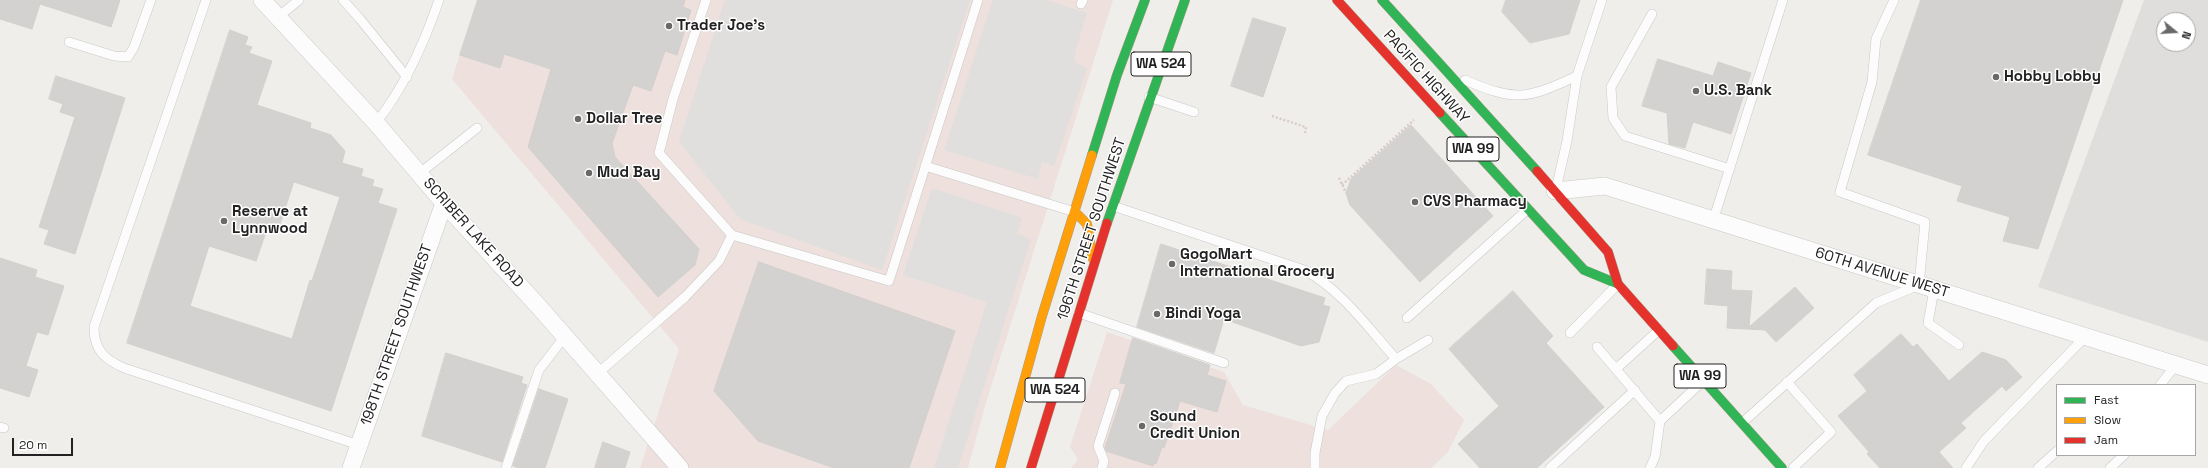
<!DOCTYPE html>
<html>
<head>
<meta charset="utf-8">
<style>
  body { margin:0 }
  #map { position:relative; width:2208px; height:468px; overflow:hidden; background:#f0eeeb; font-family:"Space Grotesk",sans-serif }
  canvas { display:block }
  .legend { position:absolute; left:2056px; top:384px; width:140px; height:72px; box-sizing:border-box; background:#fff; border:1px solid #a7a7a7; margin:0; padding:5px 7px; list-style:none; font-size:12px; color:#222 }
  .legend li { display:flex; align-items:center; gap:8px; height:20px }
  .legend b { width:20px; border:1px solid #a7a7a7 }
  .north { position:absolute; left:2156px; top:12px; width:40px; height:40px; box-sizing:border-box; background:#fff; border:1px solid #a7a7a7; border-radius:50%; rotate:108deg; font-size:11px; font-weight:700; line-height:16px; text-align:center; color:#222 }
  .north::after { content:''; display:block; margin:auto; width:14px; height:18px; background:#6a6968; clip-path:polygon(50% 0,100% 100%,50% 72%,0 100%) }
  .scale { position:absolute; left:12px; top:438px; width:61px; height:18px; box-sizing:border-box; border:2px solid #222; border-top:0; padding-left:5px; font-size:12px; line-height:14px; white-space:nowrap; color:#222; -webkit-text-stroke:3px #fff; paint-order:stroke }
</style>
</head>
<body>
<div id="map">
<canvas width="2208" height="468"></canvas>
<ul class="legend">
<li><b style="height:5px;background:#30b455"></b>Fast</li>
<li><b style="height:5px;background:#ff9f0a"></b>Slow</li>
<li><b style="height:5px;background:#e5322d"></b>Jam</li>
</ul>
<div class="north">N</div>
<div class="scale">20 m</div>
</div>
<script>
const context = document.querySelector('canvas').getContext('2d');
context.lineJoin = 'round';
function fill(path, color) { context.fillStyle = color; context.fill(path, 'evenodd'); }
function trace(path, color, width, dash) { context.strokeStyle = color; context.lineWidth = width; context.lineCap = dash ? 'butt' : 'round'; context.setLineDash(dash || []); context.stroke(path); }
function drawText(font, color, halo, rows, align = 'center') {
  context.font = font + ' "Space Grotesk",sans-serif'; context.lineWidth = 3; context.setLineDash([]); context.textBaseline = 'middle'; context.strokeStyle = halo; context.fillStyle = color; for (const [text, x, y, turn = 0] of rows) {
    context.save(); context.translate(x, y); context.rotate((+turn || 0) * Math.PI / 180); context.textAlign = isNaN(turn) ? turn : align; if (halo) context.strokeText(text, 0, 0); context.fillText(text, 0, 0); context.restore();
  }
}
fill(new Path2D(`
  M2144,0H2208V342L2038,287ZM2164,20H2188V44H2164Z`), '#dfdedc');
fill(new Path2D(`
  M477,0H1113L985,406L968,468H640L679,349L452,79Z
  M1107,332L1224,372L1243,405L1328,430L1396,365L1431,384L1464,420L1448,452L1431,468H1071L1078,459L1070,447Z`), '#ede0dd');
fill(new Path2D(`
  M725,0H970L882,270L740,219L679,141Z
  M993,0H1046L1087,13L1075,52V62L1087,68L1054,166L1042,162L1038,179L944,150Z
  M932,188L1022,218L1017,234L1031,239L958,468H934L987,302L903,275Z`), '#e0dfde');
const building = new Path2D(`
  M0,0H120L111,27L40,4L32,29L0,19Z
  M478,0H685L683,7L691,10L677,55L665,51L651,91L633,85L612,143L615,157L699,249L695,265L658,297L528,147L551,69L504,54L500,68L460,55Z
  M1506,0H1580L1569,34L1530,43L1502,12Z
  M1921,0H2123L2038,249L2003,241L2010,217L1957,201L1962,186L1868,155Z
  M1253,18L1286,28L1263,97L1231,86Z
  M230,30L248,37L245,45L252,47L249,53L272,61L257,105L311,123L310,128L331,135L345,151L342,163L363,169L361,176L374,180L372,186L383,189L378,203L397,209L331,411L127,343ZM294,182L340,197L312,281L310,280L292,339L190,306L209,246L256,261L267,229L277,233Z
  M1658,59L1713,76L1718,62L1751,73L1731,134L1693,122L1685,148L1669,144L1667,113L1642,106Z
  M56,76L125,98L75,254L44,244L49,230L39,227L75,117L60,112L63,104L49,99Z
  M1411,125L1493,216L1420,282L1350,205L1346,193L1351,179Z
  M1161,244L1325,298L1323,305L1330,307L1319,342L1301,346L1224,319L1214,353L1137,327Z
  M0,258L37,270L35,277L64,286L48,335L37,332L26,366L38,370L29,397L0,388Z
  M759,262L955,331L909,468H834L758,441L714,391Z
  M1707,269L1732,271L1731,290L1752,291L1749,327L1795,287L1814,308L1776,342L1765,330L1727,328L1728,306L1705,304Z
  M1513,291L1553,336L1546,343L1604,407L1537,468H1480L1458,444L1499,406L1449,349Z
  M1901,334L1913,347L1917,344L1949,381L1982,352L2006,360L2022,377L2006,391L2002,386L1961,423L1966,428L1939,452L1953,468H1880L1867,454L1869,452L1838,416L1867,391L1854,375Z
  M1133,338L1210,365L1207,375L1226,381L1217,412L1180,401L1164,448L1162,447L1156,464L1154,463L1153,466L1106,451L1105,448L1126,384L1120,383Z
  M446,353L523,377L521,383L527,385L502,462L422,436Z
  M539,389L568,399L545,468H519L513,466Z
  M603,442L630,452L625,468H595Z`);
fill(building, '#d4d2d0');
trace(building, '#d3d0cc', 1);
const lane = new Path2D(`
  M206,0L94,327C94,350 104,359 124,368L359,445
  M343,0L360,19L407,77
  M706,0L673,99L659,153L732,235L889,281L978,0
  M1081,4L1083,0
  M1652,14L1611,87L1613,118L1625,136L1730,169
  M278,17L299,0
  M69,42L114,56L128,57L134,47L151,0
  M1465,80C1516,102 1527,99 1577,76
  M1149,97L1194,112
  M376,123C405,86 424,44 439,0
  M925,166L1075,212
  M420,173L477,128
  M1556,189L1567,141L1577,76L1602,0
  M1113,206L1304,270C1342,290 1368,328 1396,359
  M1713,221L1783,0
  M1934,290L1928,323L1959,345
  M1079,313L1224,363
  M1407,318L1528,209
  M1570,333L1618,284
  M1597,347L1660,421L1704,380
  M1617,368L1659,330
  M597,374L685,297L719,261L732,235
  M1787,382L1831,432L1793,468
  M2160,385L2176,365
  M1742,423L1876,303L1919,285L1925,222L1840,192L1872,82L1876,39L1894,0
  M0,427L4,428
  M506,468L539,370L565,336
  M1102,468L1104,461L1098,446L1115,393
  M1315,468V453L1322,416L1335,393L1346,381L1376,374L1396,359L1428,340
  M1550,468L1635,390
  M1650,468L1655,457L1660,421
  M1966,468L1984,441L2085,337
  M2038,468L2057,451
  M2110,468L2124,455`);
const street = new Path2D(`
  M262,0L376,123L444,203L540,308L680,468
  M1555,191L1605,186L2208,375
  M351,468L444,203`);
const fast = new Path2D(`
  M1382,0L1537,171
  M1440,113L1584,270L1618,284
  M1092,155L1117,75L1145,0
  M1107,223L1185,0
  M1673,346L1782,468`);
const slow = new Path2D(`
  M1075,212L1087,224L1093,259
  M1000,468L1042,316L1092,155`);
const jam = new Path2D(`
  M1337,0L1440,113
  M1537,171L1608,252L1618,284L1673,346
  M1031,468L1107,223`);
trace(lane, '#c9c8c7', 10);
trace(street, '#c9c8c7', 18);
trace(fast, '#a79e86', 10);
trace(slow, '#a79e86', 10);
trace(jam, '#a79e86', 10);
trace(new Path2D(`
  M1272,116L1306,127L1305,133
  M1339,178L1346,193
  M1342,185L1414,120`), '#d9cbc9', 2.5, [2, 2]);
trace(lane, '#fdfcfc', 9);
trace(street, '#fdfcfc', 17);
trace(fast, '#30b455', 9);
trace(slow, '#ff9f0a', 9);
trace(jam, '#e5322d', 9);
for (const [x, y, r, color] of [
  [669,26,4,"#6a6968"],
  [1996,77,4,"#6a6968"],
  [1696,91,4,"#6a6968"],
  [578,119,4,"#6a6968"],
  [589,173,4,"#6a6968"],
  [1415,202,4,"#6a6968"],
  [224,221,4,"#6a6968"],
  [1172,264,4,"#6a6968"],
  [1157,314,4,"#6a6968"],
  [1142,426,4,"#6a6968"]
]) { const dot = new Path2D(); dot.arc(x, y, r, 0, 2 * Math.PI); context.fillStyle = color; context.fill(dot); trace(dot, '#fff', 1.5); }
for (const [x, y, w] of [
  [1161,64,60],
  [1473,149,52],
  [1700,376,52],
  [1055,390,60]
]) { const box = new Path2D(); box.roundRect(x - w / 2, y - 12, w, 24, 3); context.fillStyle = '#fff'; context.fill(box); trace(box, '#222', 1); }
drawText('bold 14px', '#222', null, [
  ["WA 524",1161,64],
  ["WA 99",1473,149],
  ["WA 99",1700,376],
  ["WA 524",1055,390]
]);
drawText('bold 15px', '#222', '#fff', [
  ["Trader Joe's",677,26],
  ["Hobby Lobby",2004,77],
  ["U.S. Bank",1704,91],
  ["Dollar Tree",586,119],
  ["Mud Bay",597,173],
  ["CVS Pharmacy",1423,202],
  ["Reserve at",232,212],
  ["Lynnwood",232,229],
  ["GogoMart",1180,255],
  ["International Grocery",1180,272],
  ["Bindi Yoga",1165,314],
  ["Sound",1150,417],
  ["Credit Union",1150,434]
], 'left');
drawText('15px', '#222', '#fff', [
  ["PACIFIC HIGHWAY",1426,77,48],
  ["196TH STREET SOUTHWEST",1092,229,-72],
  ["SCRIBER LAKE ROAD",473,233,48],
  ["60TH AVENUE WEST",1882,273,17],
  ["198TH STREET SOUTHWEST",397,335,-71]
]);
</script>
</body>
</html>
